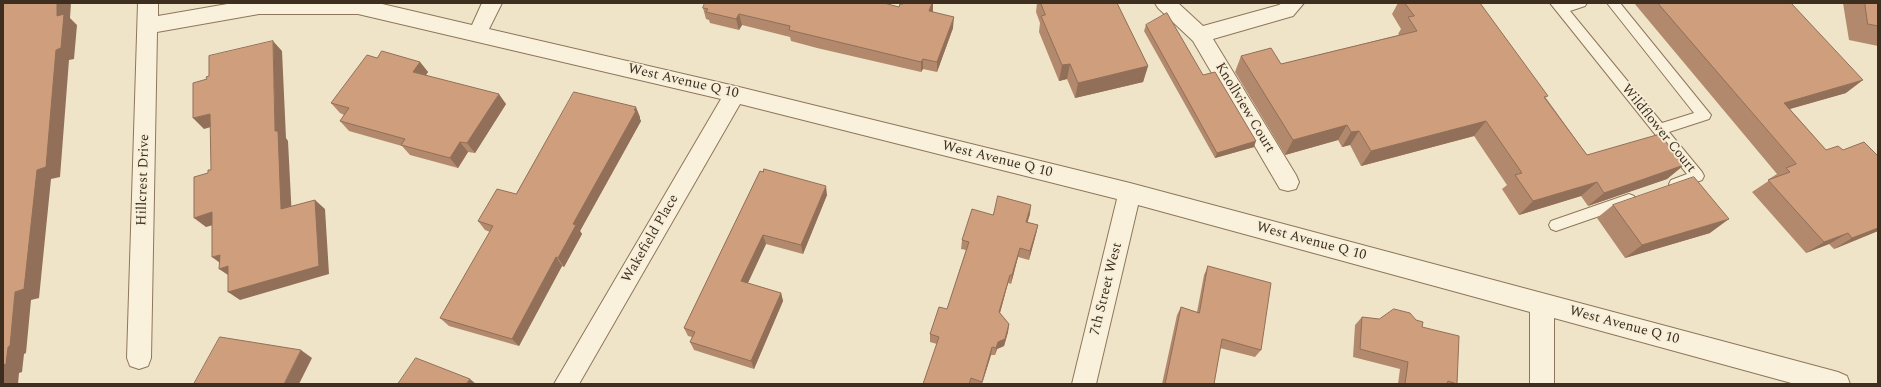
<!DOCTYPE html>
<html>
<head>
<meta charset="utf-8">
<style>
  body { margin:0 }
  #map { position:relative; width:1881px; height:387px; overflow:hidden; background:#f0e4c8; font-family:Spectral,serif }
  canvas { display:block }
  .frame { position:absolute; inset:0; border:4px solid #3d2e20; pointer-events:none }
</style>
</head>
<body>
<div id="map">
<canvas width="1881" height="387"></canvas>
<div class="frame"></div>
</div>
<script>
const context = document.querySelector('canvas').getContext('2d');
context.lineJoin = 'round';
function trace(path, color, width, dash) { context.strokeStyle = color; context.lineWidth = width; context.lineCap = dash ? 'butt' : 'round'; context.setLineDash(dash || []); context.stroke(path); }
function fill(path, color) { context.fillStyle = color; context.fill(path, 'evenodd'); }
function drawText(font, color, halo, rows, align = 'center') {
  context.font = font + ' Spectral,serif'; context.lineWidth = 3.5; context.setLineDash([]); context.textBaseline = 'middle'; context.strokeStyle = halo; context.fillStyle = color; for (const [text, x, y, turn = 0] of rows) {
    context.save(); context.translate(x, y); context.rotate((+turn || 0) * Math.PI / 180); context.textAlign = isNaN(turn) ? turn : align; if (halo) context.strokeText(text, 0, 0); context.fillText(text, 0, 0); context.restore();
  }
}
const service = new Path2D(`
  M1550,3H1587L1585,6L1570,11L1662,123L1694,113L1607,3H1620L1711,115L1709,119L1669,132L1702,172L1704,176L1702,180L1676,190L1671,188L1669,184L1671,180L1687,174Z
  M1629,194L1634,196L1636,200L1634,204L1556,231L1551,229L1549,225L1551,221Z`);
const minor = new Path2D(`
  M138,3H158V16L233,3H378L472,25L482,3H502L489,29L735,86L1130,183L1838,372L1847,376L1850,384H1795L1554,318V384H1530V312L1138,205L1096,384H1072L1117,199L740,104L579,384H554L721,99L358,14H259L157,32L151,358L148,366L139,369L130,366L127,358Z
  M1155,3H1178L1203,26L1279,5L1282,3H1304L1293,16L1213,39L1296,175L1299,182L1296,189L1288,191L1280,189L1193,41L1158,8Z`);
trace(service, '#8d765c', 2);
trace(minor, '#8d765c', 2);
fill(service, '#faf1dc');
fill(minor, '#faf1dc');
fill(new Path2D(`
  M933,3V12L953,28L937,72L923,69L921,72L817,48L791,41L790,37L742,25L739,30L710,23L709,20L706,19L703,8L899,7L903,4Z
  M1037,3H1117L1148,66L1143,82L1075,98L1067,79L1059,81L1039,32L1040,23L1036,12Z
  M1398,3H1480L1546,98L1587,155L1684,165L1667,179L1588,206L1581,196L1519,215L1502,189L1507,185L1474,136L1361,166L1350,145L1342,147L1338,140L1285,155L1235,72L1241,56L1281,64L1399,35L1398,34L1401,29L1392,14Z
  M1634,3H1791L1846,93L1790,109L1826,150H1843L1878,156V231L1834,249L1829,244L1806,253L1752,192L1770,180L1769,179L1777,174Z
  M1843,3H1878V46L1849,40Z
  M1146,25L1203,75L1254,147L1215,158L1144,31Z
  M377,58L420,62L428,72L426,75L506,104L475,153L468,152L458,168L410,155L402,146L349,131L340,121L344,115L340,113L331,103Z
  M640,117V119L641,121L580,231L582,234L564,267L562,266L519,346L449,326L440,318L490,232L485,230L478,221L516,194Z
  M760,171L827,195L803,254L766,244L748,283L781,293L783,301L754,369L694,350L690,342L692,337L688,336L684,328Z
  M1613,205L1710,233L1625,258L1597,218Z
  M1030,214L1027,222L1038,225L1036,234L1029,260L1018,257L1011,284L1008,283L1000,313L1009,324L1008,332L1004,346L997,349L995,355H991L982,384H923L937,344L930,342V334L947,309L966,250L961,249L962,240L993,215Z
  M1208,266L1261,350L1255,357L1220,348L1214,384H1162L1177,315L1181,307L1197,312L1204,275Z
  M1362,317L1379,319L1416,320L1422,327L1457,384H1398L1400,369L1353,357L1355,325Z`), '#b2896c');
fill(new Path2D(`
  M57,3H71L70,18L77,25L74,59L69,60L60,177L51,179L39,298L31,300L26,353L24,354L22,372L19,373L18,384H3V365L8,347L15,292L57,16Z
  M932,3H933V12L929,11Z
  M739,14L742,25L739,30L736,19Z
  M954,17L953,28L937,72V62Z
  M273,41L282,51L286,138L288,141L292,219L281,209L275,131Z
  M923,59V69L921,72V62Z
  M420,62L428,72L421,82L413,72Z
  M1070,64L1067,79L1059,81L1062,65Z
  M1148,66L1143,82L1075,98L1078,83Z
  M1863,80L1846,93L1768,115L1784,103Z
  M499,94L506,104L475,153L467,143Z
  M636,107L640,117V119L641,121L580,231L582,234L564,267L558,258L573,224Z
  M210,114L221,124L204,129L193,118Z
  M1486,121L1474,136L1361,166L1371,151Z
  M1347,125L1338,140L1285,155L1293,140Z
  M1359,131L1350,145L1342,147L1351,132Z
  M1256,141L1254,147L1215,158L1217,153Z
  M460,142L468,152L458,168L450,158Z
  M1684,165L1667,179L1588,206L1604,193Z
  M1597,182L1581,196L1519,215L1533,201Z
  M826,186L827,195L803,254L801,245Z
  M315,200L325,209L329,274L240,300L228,292Z
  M1031,205L1030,214L1025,231L1026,222Z
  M212,212L224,222L206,227L194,218Z
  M1729,219L1710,233L1625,258L1642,245Z
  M1038,225L1036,234L1029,260L1030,251Z
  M1878,228V231L1834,249L1852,238Z
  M1848,233L1829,244L1806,253L1824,242Z
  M763,235L766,244L745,289L741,281Z
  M1020,248L1018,257L1011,284L1012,275Z
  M220,255L224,266L212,257Z
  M556,257L562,266L519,346L512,339Z
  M228,266L231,277L219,269Z
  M1010,275L1008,283L998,320L999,312Z
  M781,293L783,301L754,369L751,361Z
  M1009,324L1008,332L1004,346L997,349L995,355L996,348L998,342Z
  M992,347L991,355L982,384Z
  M301,350L312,358L299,384H284Z
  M470,379L476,384H466Z`), '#916f58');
const building = new Path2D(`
  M3,3H57V16L64,14L61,48L56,50L46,167L37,170L24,289L15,292L10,346L8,347L6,364L3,365Z
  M705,3H884L899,7L900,4H903L904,3H932L929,11L954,17L937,62L923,59L921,62L789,30L790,26L739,14L736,19L706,12L708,9L703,8Z
  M1041,3H1117L1148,66L1078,83L1070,64L1062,65L1041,16L1045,15Z
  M1405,3H1480L1548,96L1544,97L1587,155L1660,134L1684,165L1604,193L1597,182L1533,201L1515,175L1522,173L1486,121L1371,151L1359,131L1351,132L1347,125L1293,140L1241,56L1271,48L1281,64L1417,31L1408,17L1414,16Z
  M1658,3H1791L1863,80L1784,103L1826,150L1838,146L1843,150L1864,142L1878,156V228L1852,238L1848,233L1824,242L1768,180L1790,172L1786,168L1796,164Z
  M1865,3H1878V26L1868,24Z
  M1167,13L1203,75L1215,72L1256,141L1217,153L1146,25Z
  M273,41L275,131H278L281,209L315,200L319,266L228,292V266L219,269L220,255L212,257V212L194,218V177L208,173V170H211L210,114L193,118V83L207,79L206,77L209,76V56Z
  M382,51L420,62L413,72L499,94L467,143L460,142L450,158L401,145L405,139L340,121L349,108L331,103L367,55L377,58Z
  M574,92L636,107L634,110L636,111L573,224L576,225L558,258L556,257L512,339L440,318L493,226L478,221L497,189L516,194Z
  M764,169L826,186L801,245L763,235L741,281L781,293L751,361L690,342L695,332L684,328L760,171L763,172Z
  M1694,177L1729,219L1642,245L1613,205Z
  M998,196L1031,205L1026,222L1038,225L1030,251L1020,248L1012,275H1010L999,312L1009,324L1005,339L998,342L996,348L992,347L982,382L971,378L969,384H923L939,337L930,334L939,307L947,309L969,242L962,240L972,209L993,215Z
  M1208,266L1271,283L1261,350L1222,339L1214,384H1165L1181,307L1199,313Z
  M1394,309L1410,313L1416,320L1423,322L1422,327L1459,336L1457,384L1448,381L1447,384H1405L1408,362L1360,349L1362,317L1379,319Z
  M220,337L301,350L284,384H194Z
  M416,358L470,379L466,384H398Z`);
fill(building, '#cf9f7d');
trace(building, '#916f58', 1);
drawText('14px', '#3d2e20', '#f7eed8', [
  ["West Avenue Q 10",683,82,13],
  ["Knollview Court",1244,108,59],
  ["Wildflower Court",1658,129,51],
  ["West Avenue Q 10",997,160,14],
  ["Hillcrest Drive",144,180,-88],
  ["Wakefield Place",651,239,-60],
  ["West Avenue Q 10",1311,242,15],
  ["7th Street West",1107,289,-76],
  ["West Avenue Q 10",1624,326,15]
]);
</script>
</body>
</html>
